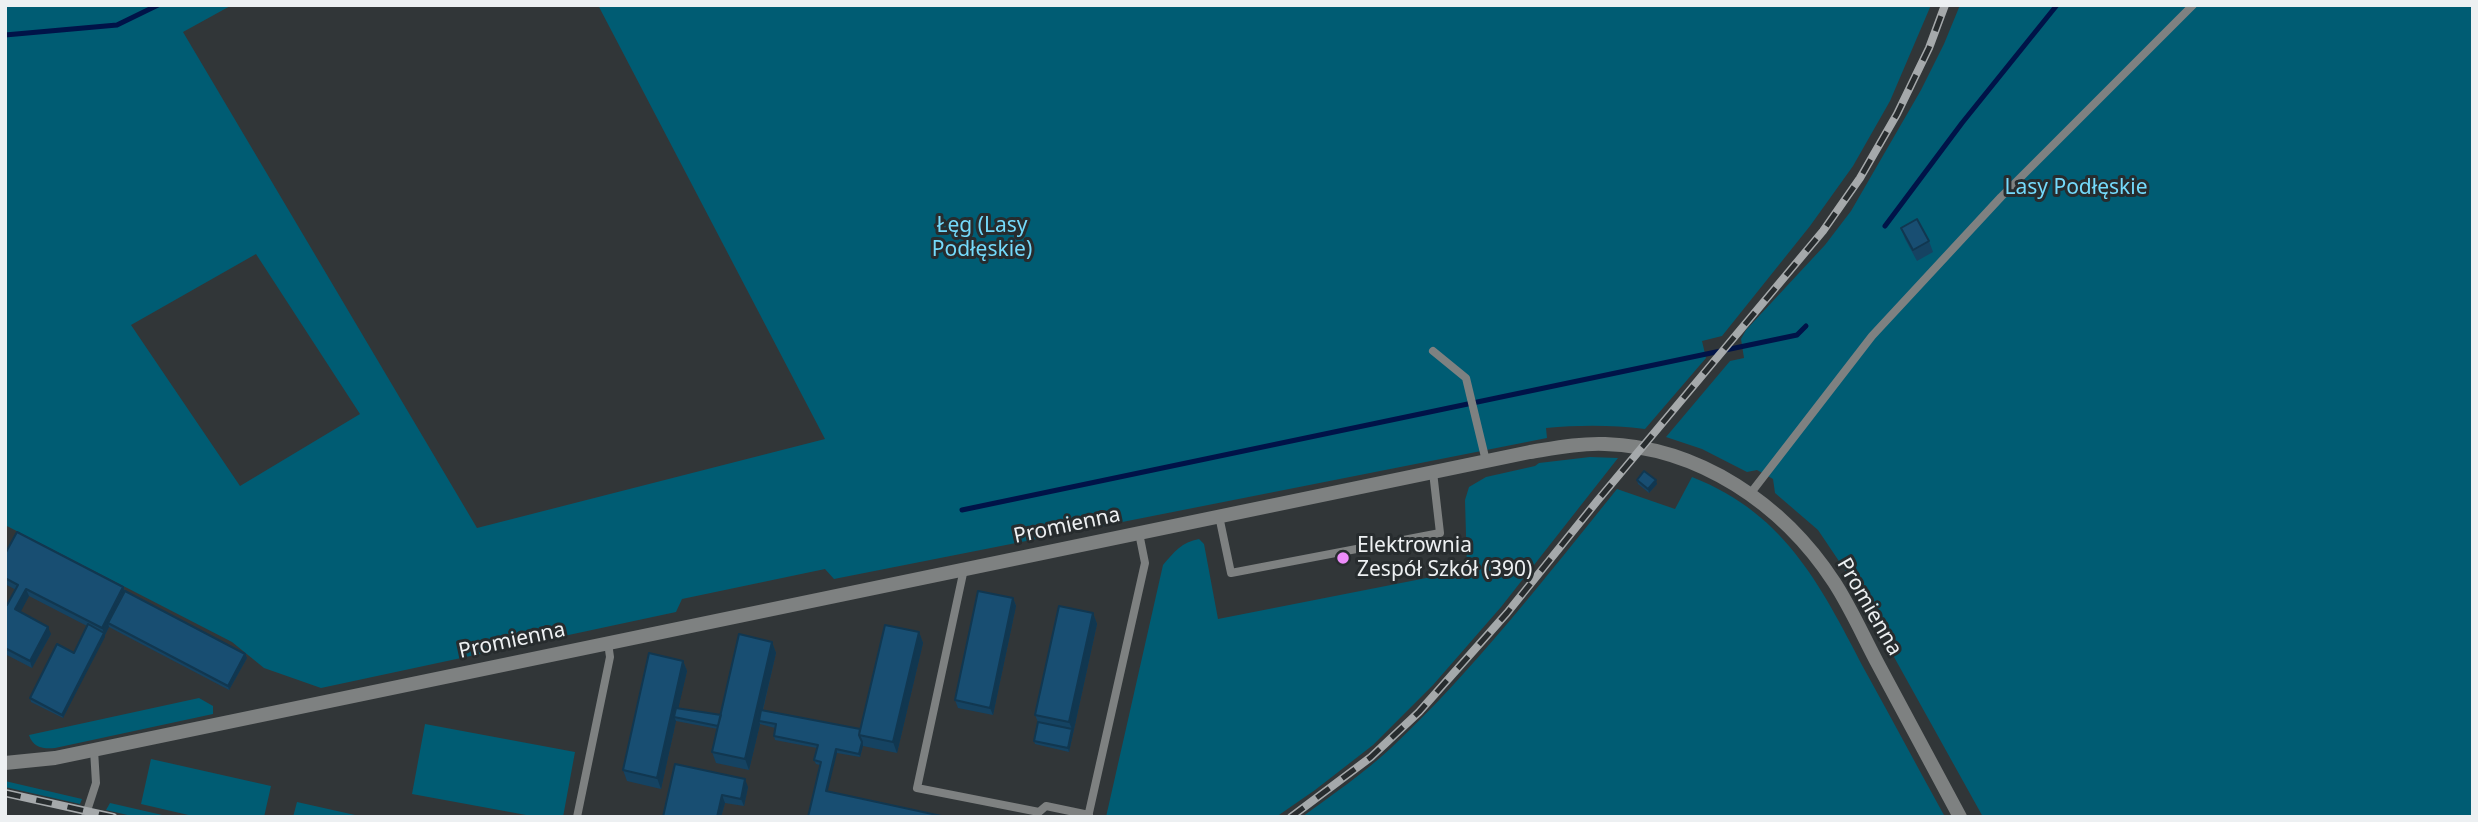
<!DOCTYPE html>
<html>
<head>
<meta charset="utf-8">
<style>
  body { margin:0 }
  #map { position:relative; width:2478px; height:822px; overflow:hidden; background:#313638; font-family:"Noto Sans",sans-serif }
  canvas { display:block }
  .frame { position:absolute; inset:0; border:7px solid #edf0f2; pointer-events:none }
</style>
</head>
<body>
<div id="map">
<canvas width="2478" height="822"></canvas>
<div class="frame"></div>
</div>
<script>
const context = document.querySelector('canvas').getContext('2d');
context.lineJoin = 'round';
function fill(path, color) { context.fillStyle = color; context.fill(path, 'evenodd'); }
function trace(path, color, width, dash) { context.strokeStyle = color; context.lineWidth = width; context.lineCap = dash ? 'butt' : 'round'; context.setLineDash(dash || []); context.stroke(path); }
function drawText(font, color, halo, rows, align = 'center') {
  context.font = font + ' "Noto Sans",sans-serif'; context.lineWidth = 6; context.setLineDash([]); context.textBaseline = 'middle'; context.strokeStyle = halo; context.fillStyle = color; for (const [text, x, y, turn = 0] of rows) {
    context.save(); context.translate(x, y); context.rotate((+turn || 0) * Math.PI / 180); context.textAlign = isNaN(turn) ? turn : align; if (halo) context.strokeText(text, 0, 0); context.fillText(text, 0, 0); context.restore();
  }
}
fill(new Path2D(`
  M5,5H232L183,32L477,528L825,439L598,5H1931L1890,101L1853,166L1810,226L1722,336L1702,341L1706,358L1645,429C1612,425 1580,425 1546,428L1547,438L834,579L825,569L682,599L676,612L321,688L264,668L232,642L5,525ZM256,254L360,414L240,486L131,325Z
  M1960,5H2473V817H1983L1849,576L1818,530L1775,493L1773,479L1757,470L1747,472L1702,449L1666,437L1730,361L1744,358L1741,339L1746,330L1825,245L1851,211L1921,90L1944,44Z
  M1590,457L1618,458L1501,607L1433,685L1373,745L1315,790L1276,817H1106L1163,565C1174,552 1182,542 1199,539L1204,544L1218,619L1467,570L1465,500L1469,487L1486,477L1535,466L1539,463Z
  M1692,477C1789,515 1823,591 1868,676C1894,723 1919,770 1945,817H1302C1332,795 1364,773 1391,748C1475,669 1545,578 1617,489L1675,509Z
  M199,698L213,706V714L55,748C44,749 33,748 29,735Z
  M425,724L575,752L563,817H537L412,794Z
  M151,759L271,786L264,817H197L141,804Z
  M5,781L82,799L80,804L5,787Z
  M297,802L355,815V817H293Z
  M110,803L171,817H136L106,810Z`), '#005c73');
trace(new Path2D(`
  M5,35L117,25L158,5
  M1885,226L1962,123L2057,5
  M962,510L1797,335L1806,326`), '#001348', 5);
trace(new Path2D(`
  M1433,351L1466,378L1486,461
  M1750,494L1872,336L2001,197L2193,5
  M1219,516L1231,573L1440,533L1433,472
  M964,569L917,788L1039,812L1046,806L1089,815
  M85,817L96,783L94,750
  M577,817L610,657L608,643
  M1088,817L1145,563L1139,533`), '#7e8181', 8);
trace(new Path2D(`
  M5,763L55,758L1530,452C1555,448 1580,443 1605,444C1699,447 1783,504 1834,582C1851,608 1864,638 1879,666C1906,716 1933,767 1960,817`), '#7e8181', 14);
const rail = new Path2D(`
  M5,793L113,817
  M1291,817L1371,757L1419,712L1507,613L1598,500L1823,231L1860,178L1897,114L1929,48L1945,5`);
trace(rail, '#a5a9ab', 8);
trace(rail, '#272c2e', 5, [16]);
fill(new Path2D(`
  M1901,228L1929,241L1933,252L1917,261L1905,239Z
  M1637,480L1657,484L1649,493L1638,484Z
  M5,554L123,587L125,591L247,658L229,690L109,627L63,718L31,702L30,698L74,653L87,626L29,596L20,612L51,634L32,668L5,654V604L7,605L16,590L5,584Z
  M1013,598L1016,606L993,715L958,708L955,700Z
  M1093,613L1097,624L1069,752L1035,744L1034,741L1038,722L1035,715Z
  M919,632L923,643L897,753L863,746L860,757L837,753L808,817L820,765L816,764L814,760L817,748L775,740L774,736L775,728L760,724L749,770L716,763L712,752L718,729L676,721L661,789L627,781L623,770L683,661L687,671L678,708L721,715L772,642L776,653L763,710L860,729Z
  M748,787L744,806L725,803L721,817H663Z`), '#154362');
fill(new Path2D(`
  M1656,480L1657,484L1649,493L1648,489Z
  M123,587L126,595L108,623L109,627L105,635V637L63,718L62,715L104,633L102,628Z
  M26,589L29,596L18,617L15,609Z
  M1013,598L1016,606L993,715L990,708Z
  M1093,613L1097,624L1069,752L1068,748L1072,729L1069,722Z
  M48,627L51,634L32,668L30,661Z
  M919,632L923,643L897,753L893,742Z
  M772,642L776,653L760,721H759L760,724L749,770L745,759Z
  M245,654L247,658L229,690L228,686Z
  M683,661L687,671L676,718L674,717L676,721L661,789L657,778Z
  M862,742L863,746L860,757L859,754Z
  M836,749L837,753L827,794L826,791Z
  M745,779L748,787L744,806L741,799Z
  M722,795L725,803L721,817H717Z`), '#113750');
const building = new Path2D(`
  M1917,219L1929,241L1913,250L1901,228Z
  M1644,471L1656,480L1648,489L1637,480Z
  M17,532L123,587L102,628L26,589L15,609L48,627L30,661L5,648V604L7,605L18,585L5,578V554Z
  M125,591L245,654L228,686L108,623Z
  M978,591L1013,598L990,708L955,700Z
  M1059,606L1093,613L1069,722L1035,715Z
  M88,624L104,633L62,715L30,698L57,644L74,653Z
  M885,625L919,632L893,742L859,735Z
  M739,634L772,642L745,759L712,752Z
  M649,653L683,661L657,778L623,770Z
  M676,708L721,715L718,726L674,717Z
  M761,710L860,729L859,735L862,742L859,754L836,749L826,791L946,817H808L821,762L814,760L818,745L774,736L776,724L759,721Z
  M1038,722L1072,729L1068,748L1034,741Z
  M675,764L745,779L741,799L722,795L717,817H663Z`);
fill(building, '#184e72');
trace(building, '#113750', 2);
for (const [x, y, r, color] of [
  [1343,558,7,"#ed8cfa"]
]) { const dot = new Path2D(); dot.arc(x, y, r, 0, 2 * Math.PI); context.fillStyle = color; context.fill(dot); trace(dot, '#272c2e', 2.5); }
drawText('21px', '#74dafb', '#272c2e', [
  ["Lasy Podłęskie",2076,188],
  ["Łęg (Lasy",982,226],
  ["Podłęskie)",982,250]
]);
drawText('21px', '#edf0f2', '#272c2e', [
  ["Promienna",1067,526,-12],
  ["Promienna",1869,607,60],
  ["Promienna",512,641,-12]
]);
drawText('21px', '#edf0f2', '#272c2e', [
  ["Elektrownia",1357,546],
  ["Zespół Szkół (390)",1357,570]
], 'left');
</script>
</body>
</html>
